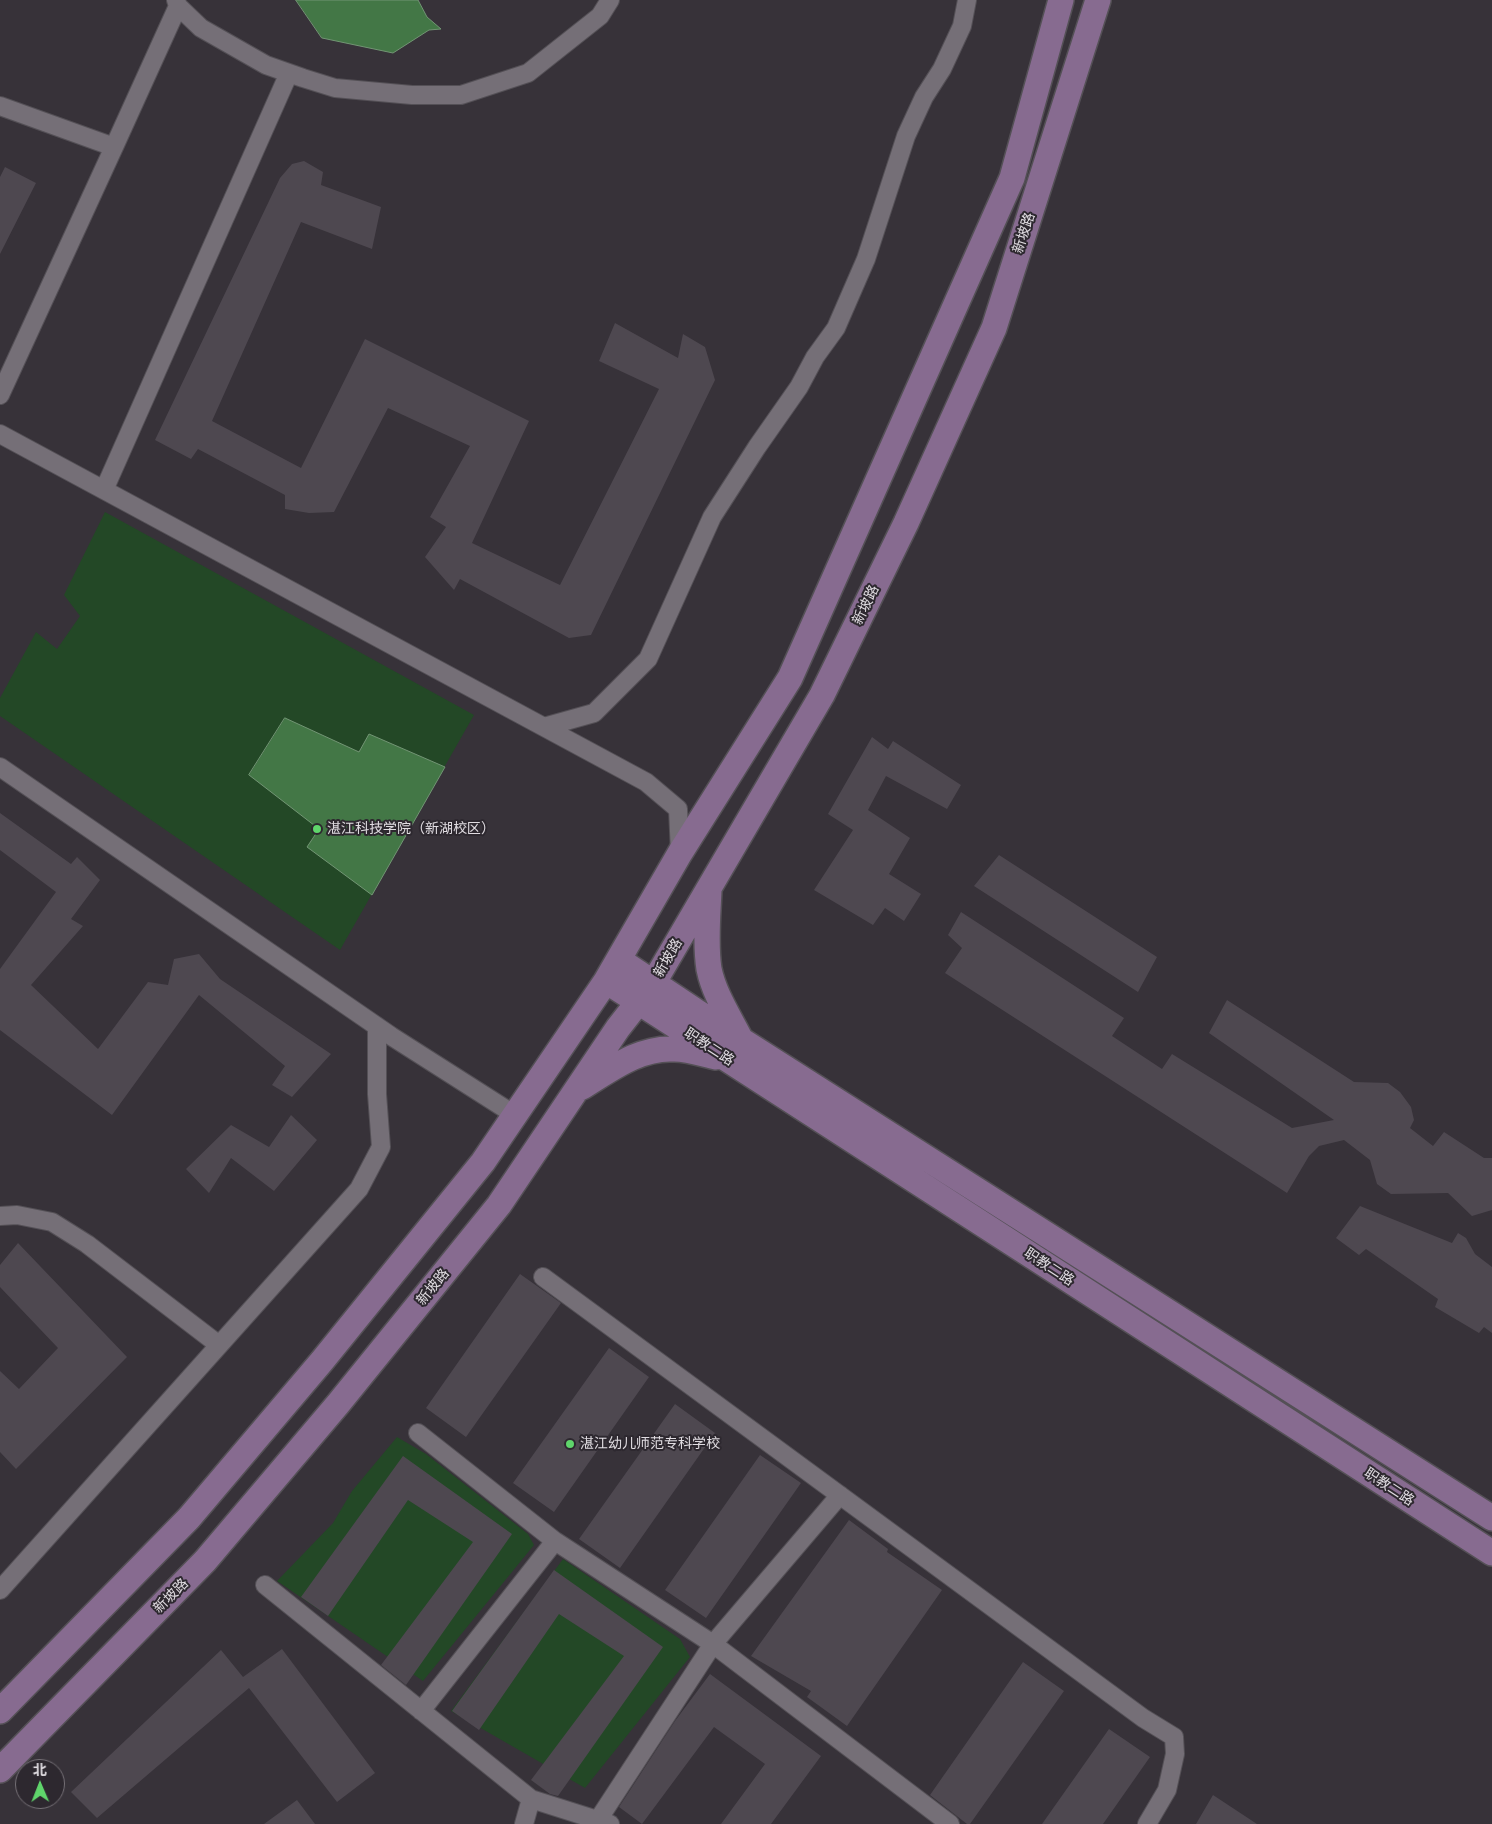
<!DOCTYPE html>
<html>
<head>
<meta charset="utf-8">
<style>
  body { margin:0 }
  #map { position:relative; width:1492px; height:1824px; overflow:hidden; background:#373239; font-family:Inter,"Noto Sans SC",sans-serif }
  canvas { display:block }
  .north { position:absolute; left:15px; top:1759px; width:50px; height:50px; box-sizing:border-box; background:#2d282f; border:1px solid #757076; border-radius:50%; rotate:359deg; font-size:14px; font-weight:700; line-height:20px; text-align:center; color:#e0dce1 }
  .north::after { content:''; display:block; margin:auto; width:18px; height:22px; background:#5fd56b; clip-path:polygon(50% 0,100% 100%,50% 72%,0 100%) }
</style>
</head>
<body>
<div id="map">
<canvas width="1492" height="1824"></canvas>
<div class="north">北</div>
</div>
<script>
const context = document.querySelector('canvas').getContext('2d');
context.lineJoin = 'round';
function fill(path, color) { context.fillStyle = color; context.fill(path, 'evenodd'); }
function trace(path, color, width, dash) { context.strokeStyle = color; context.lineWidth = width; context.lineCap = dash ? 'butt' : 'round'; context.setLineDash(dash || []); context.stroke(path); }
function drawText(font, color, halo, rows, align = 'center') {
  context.font = font + ' Inter,"Noto Sans SC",sans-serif'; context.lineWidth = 4; context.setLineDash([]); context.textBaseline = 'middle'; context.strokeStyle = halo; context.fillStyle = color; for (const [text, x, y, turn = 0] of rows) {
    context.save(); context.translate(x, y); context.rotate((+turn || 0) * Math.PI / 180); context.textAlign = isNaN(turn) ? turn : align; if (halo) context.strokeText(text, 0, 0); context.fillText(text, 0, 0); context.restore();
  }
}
fill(new Path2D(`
  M105,512L474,715L340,950L0,716V698L36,632L57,649L80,616L64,595Z
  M397,1437L426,1454L528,1534L534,1545L423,1681L277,1581L333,1523L352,1491Z
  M563,1559L680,1639L690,1657L585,1788L451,1711Z`), '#234826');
const water = new Path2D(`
  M296,0H418L427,17L441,29L429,30L393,53L322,38Z
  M285,718L359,752L369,734L445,767L372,895L307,847L319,829L249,775Z`);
fill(water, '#437746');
trace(water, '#729574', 1);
fill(new Path2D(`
  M304,161L323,172L321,185L381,207L372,249L301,222L212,421L301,468L365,339L529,421L472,543L560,585L659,389L599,361L615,323L678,358L683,334L705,347L715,380L591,635L569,638L460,579L454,590L425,557L446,527L430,517L470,446L388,408L334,512L309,513L285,509V495L198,449L191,459L155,440L280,178L292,164Z
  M5,167L36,183L0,254V177Z
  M872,737L888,749L893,741L961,785L947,809L886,776L868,810L910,838L889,874L921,894L904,921L885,908L873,925L814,890L853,830L828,814Z
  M0,813L71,864L77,857L100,880L71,919L83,926L31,985L98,1049L148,982L168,985L174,959L199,954L220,979L331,1054L292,1097L272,1085L285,1066L199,995L112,1115L0,1030V969L56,892L0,850Z
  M999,855L1157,957L1138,992L974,886Z
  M961,912L1124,1018L1112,1036L1162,1069L1172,1054L1292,1128L1334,1120L1209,1033L1227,1000L1354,1082L1388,1083L1400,1092L1411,1107L1414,1120L1410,1128L1433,1146L1444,1132L1484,1158H1492V1210L1472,1216L1448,1193L1391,1194L1377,1184L1370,1160L1344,1140L1319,1146L1309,1156L1287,1193L945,973L962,948L948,935Z
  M291,1115L317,1140L274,1191L231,1158L209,1193L186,1169L231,1125L269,1147Z
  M1360,1206L1452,1243L1458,1233L1466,1238L1475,1254L1492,1267V1333L1484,1327L1479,1333L1435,1307L1438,1299L1366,1249L1359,1255L1336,1238Z
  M18,1243L127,1357L16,1469L0,1452V1371L19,1389L58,1348L0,1287V1265Z
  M520,1274L561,1303L466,1437L426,1408Z
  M609,1348L649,1377L554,1512L513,1483Z
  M675,1404L715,1433L620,1568L579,1539Z
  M760,1455L801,1483L706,1618L665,1590Z
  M403,1456L512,1534L406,1685L381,1665L473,1542L408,1500L328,1616L301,1597Z
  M849,1520L888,1549L887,1552L942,1590L847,1726L807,1697L811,1691L751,1656Z
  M554,1570L663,1647L558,1796L550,1794L531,1780L624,1656L559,1614L479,1730L452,1711Z
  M282,1649L375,1773L337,1802L249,1688L97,1818L71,1792L221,1650L243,1677Z
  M1023,1662L1064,1691L970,1824H967L930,1795Z
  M710,1674L821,1756L771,1824H721L765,1764L714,1727L642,1824L619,1807L675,1721Z
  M1109,1729L1150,1757L1103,1824H1042Z
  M1213,1795L1257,1824H1196Z
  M297,1800L315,1824H264Z`), '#4e4850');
const street = new Path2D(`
  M176,0L178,6L201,28L266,65L303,78L335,88L412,95H461L528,73L600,16L610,0
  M0,106L114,147L0,395
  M114,147L178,6
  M0,434L646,782L678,809L680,853
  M104,490L289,73
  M544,727L594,713L648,659L712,517L757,447L799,387L815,357L836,328L866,259L906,136L924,97L942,69L962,26L967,0
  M0,767L391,1036L515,1115
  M0,1216L17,1215L52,1222L87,1244L219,1345
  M543,1277L1143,1718L1174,1737L1175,1754L1167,1790L1147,1824
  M418,1433L555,1541L713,1644L950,1824
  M265,1585L531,1799
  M0,1590L359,1189L381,1147L377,1094V1026
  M421,1711L555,1541
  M598,1820L713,1644L840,1495
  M524,1824L531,1799L610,1824`);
const secondary = new Path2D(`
  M709,890C708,916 705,943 709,969C714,994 730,1018 741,1040
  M619,960L697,1012L1492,1518
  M606,981L1492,1553
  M582,1087C610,1070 639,1047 674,1049C688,1049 703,1054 716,1057
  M0,1711L189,1518L322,1361L483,1162L606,981L680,853L790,678L1012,178L1061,0
  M0,1770L205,1561L338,1404L499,1205L618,1028L654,982L822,695L906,523L994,328L1098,0`);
trace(street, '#545056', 20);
trace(secondary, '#545056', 28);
trace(street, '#756f77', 18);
trace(secondary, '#876b90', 25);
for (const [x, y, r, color] of [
  [317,829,5,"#5fd56b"],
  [570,1444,5,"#5fd56b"]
]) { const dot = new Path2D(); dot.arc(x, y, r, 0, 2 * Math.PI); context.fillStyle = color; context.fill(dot); trace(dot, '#2d282f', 2); }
drawText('14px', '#e0dce1', '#2d282f', [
  ["新坡路",1024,233,-72],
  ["新坡路",866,605,-64],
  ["新坡路",668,958,-60],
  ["职教二路",709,1047,33],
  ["职教二路",1049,1267,33],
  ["新坡路",433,1287,-51],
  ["职教二路",1389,1487,33],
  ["新坡路",171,1596,-45]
]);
drawText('14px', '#e0dce1', '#2d282f', [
  ["湛江科技学院（新湖校区）",327,829],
  ["湛江幼儿师范专科学校",580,1444]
], 'left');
</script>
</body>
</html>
